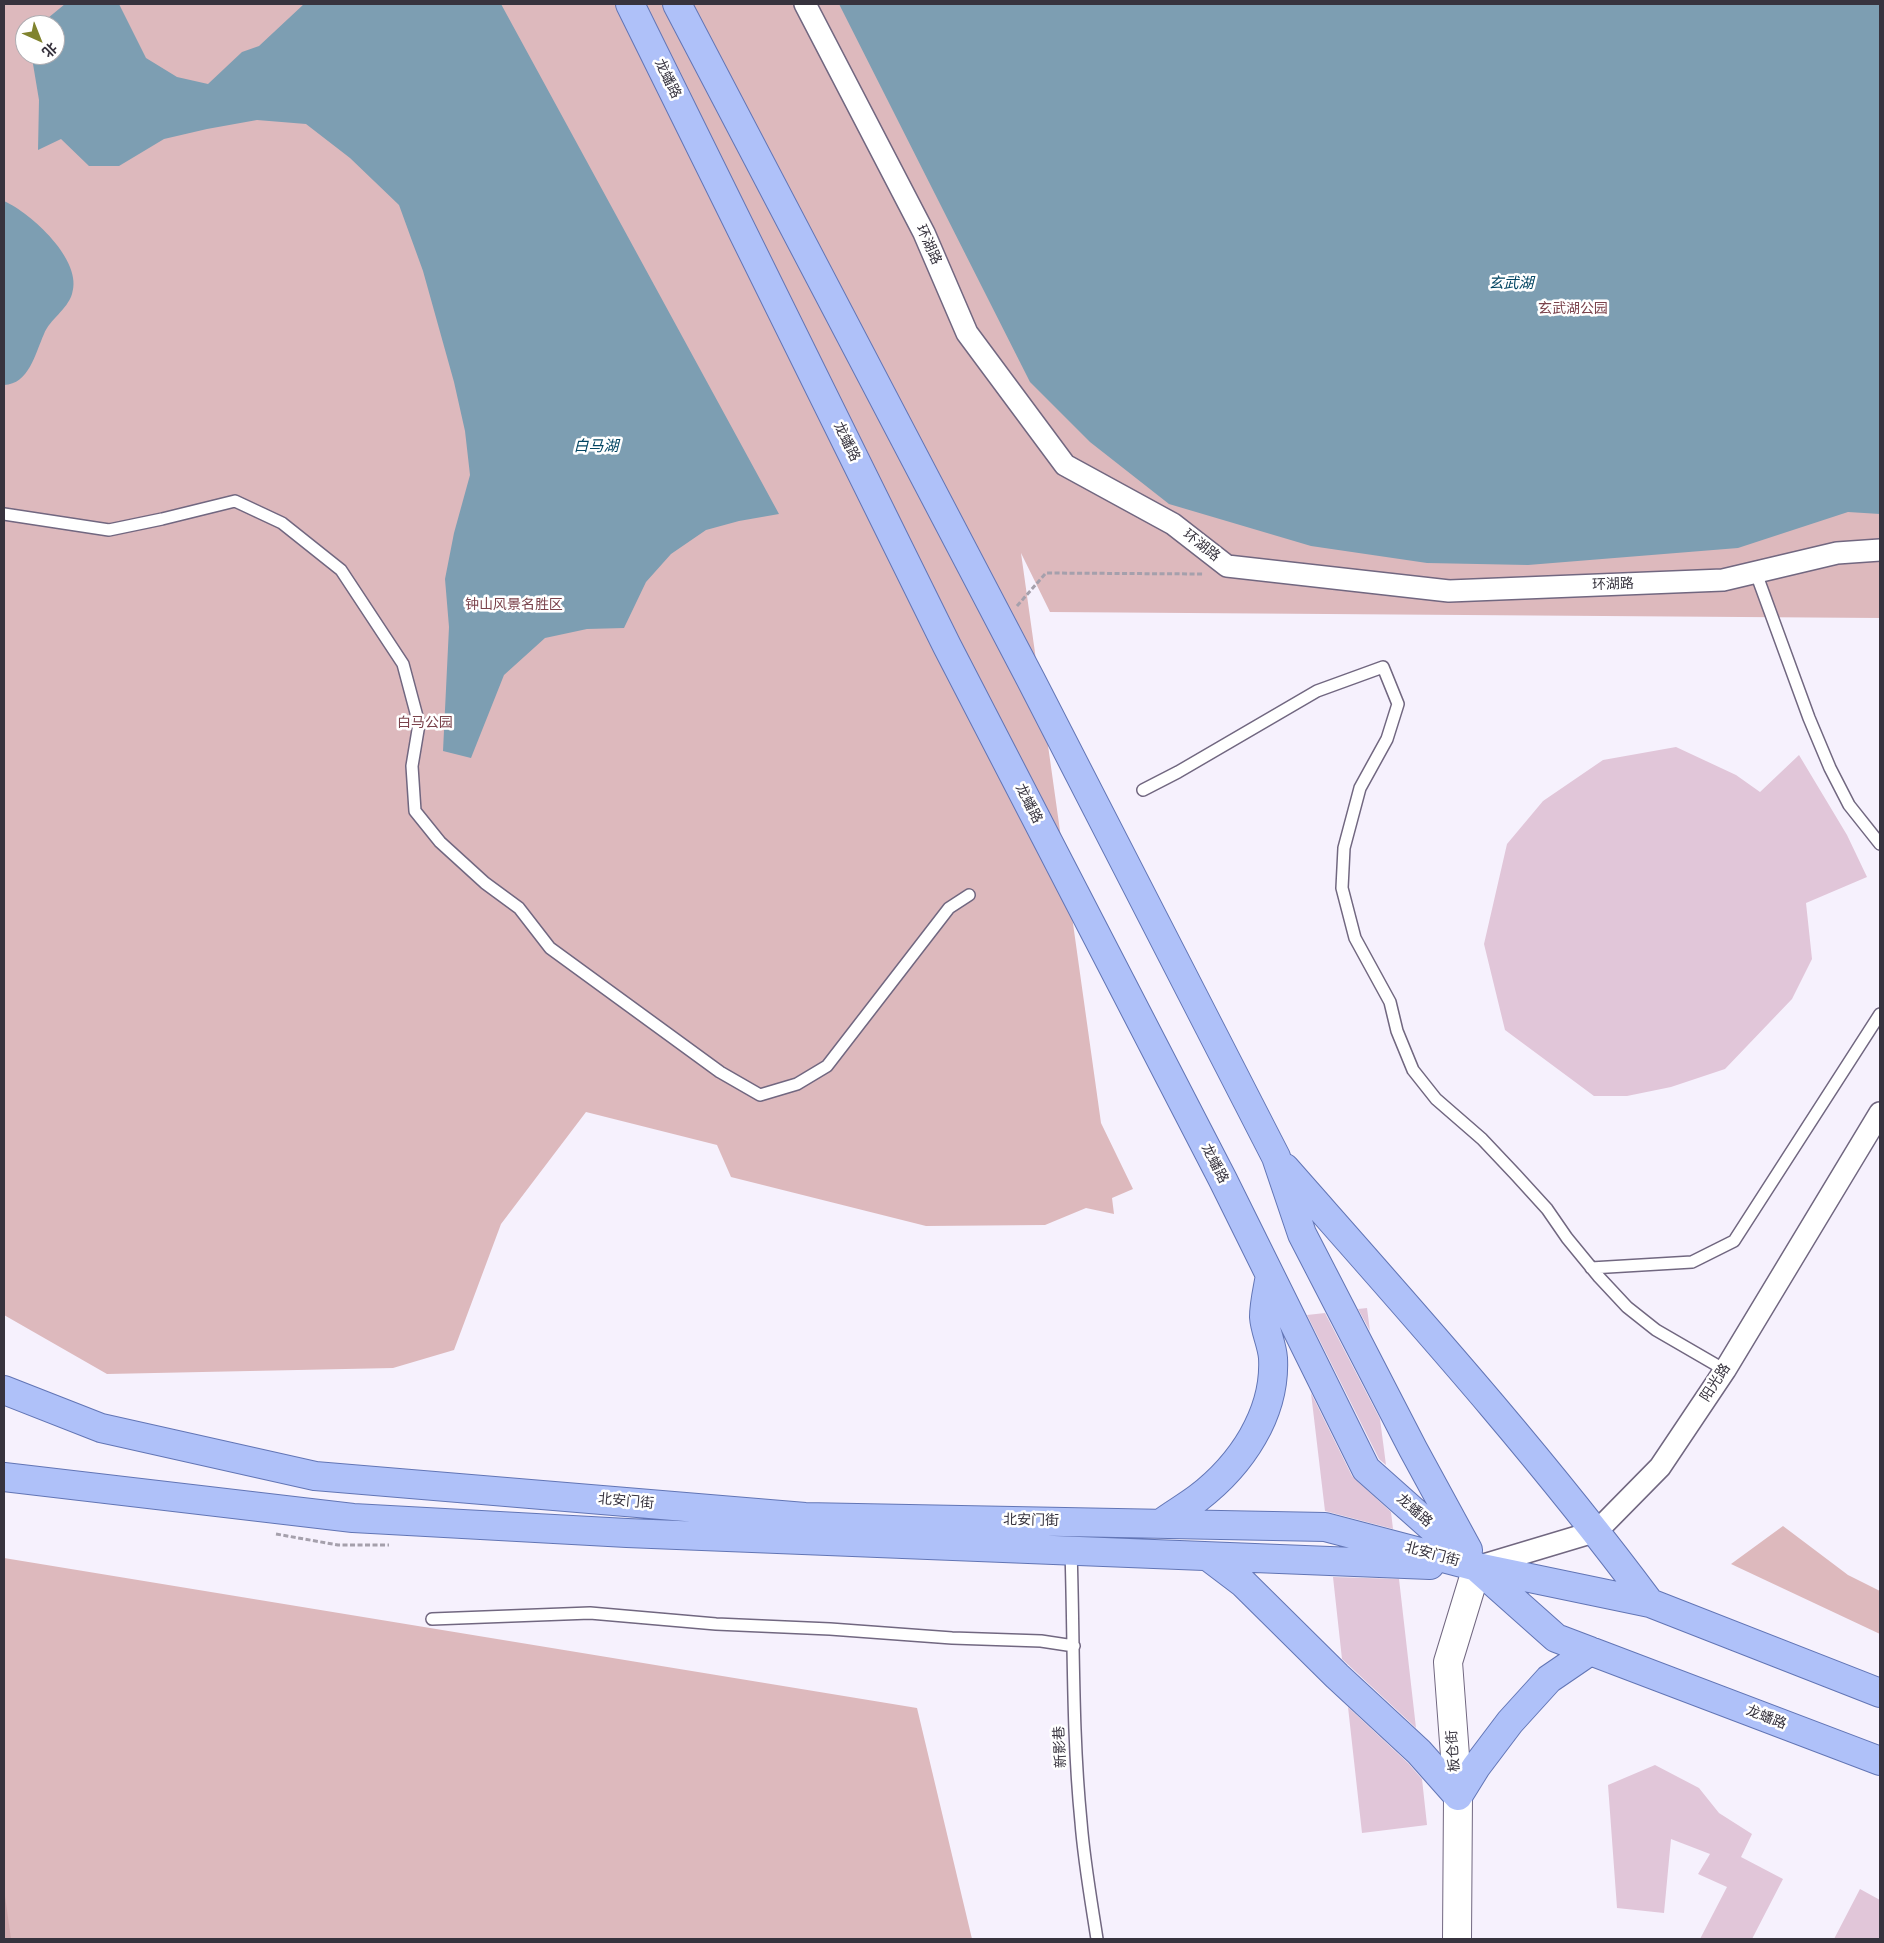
<!DOCTYPE html>
<html>
<head>
<meta charset="utf-8">
<style>
  body { margin:0 }
  #map { position:relative; width:1884px; height:1943px; overflow:hidden; background:#f6f1fd; font-family:"Titillium Web","Noto Sans SC",sans-serif }
  canvas { display:block }
  .frame { position:absolute; inset:0; border:5px solid #37333e; pointer-events:none }
  .north { position:absolute; left:15px; top:15px; width:50px; height:50px; box-sizing:border-box; background:#fff; border:1px solid #afadb2; border-radius:50%; rotate:136deg; font-size:14px; font-weight:700; line-height:20px; text-align:center; color:#37333e }
  .north::after { content:''; display:block; margin:auto; width:18px; height:22px; background:#80832e; clip-path:polygon(50% 0,100% 100%,50% 72%,0 100%) }
</style>
</head>
<body>
<div id="map">
<canvas width="1884" height="1943"></canvas>
<div class="frame"></div>
<div class="north">北</div>
</div>
<script>
const context = document.querySelector('canvas').getContext('2d');
context.lineJoin = 'round';
function fill(path, color) { context.fillStyle = color; context.fill(path, 'evenodd'); }
function trace(path, color, width, dash) { context.strokeStyle = color; context.lineWidth = width; context.lineCap = dash ? 'butt' : 'round'; context.setLineDash(dash || []); context.stroke(path); }
function drawText(font, color, halo, rows, align = 'center') {
  context.font = font + ' "Titillium Web","Noto Sans SC",sans-serif'; context.lineWidth = 5; context.setLineDash([]); context.textBaseline = 'middle'; context.strokeStyle = halo; context.fillStyle = color; for (const [text, x, y, turn = 0] of rows) {
    context.save(); context.translate(x, y); context.rotate((+turn || 0) * Math.PI / 180); context.textAlign = isNaN(turn) ? turn : align; if (halo) context.strokeText(text, 0, 0); context.fillText(text, 0, 0); context.restore();
  }
}
fill(new Path2D(`
  M4,4H1880V618L1050,612L1021,553L1101,1123L1133,1189L1112,1198L1114,1214L1086,1208L1045,1225L926,1226L731,1177L717,1145L586,1112L501,1224L454,1350L393,1368L107,1374L4,1315ZM25,25H55V55H25Z
  M1783,1526L1848,1575L1880,1591V1634L1731,1564Z
  M4,1558L917,1708L972,1939H4Z`), '#ddb9bd');
fill(new Path2D(`
  M4,1889L11,1939H4Z`), '#d1a9ad');
fill(new Path2D(`
  M65,4H119L146,58L177,77L208,84L242,52L259,46L304,4H501L779,514L739,521L706,530L671,554L646,582L624,628L587,629L545,638L504,675L471,758L443,751L449,627L445,579L454,533L470,475L465,431L454,382L423,271L399,205L350,158L306,124L257,120L207,129L164,139L119,166H89L61,139L38,150L39,100L33,64L36,55H55V25H45L48,18Z
  M839,4H1880V514L1848,512L1738,548L1528,565L1427,563L1311,546L1169,504L1090,442L1030,382Z
  M4,201C31,213 84,261 72,294C67,310 50,319 44,334C35,354 29,384 4,385Z`), '#7d9eb2');
fill(new Path2D(`
  M1676,747L1736,775L1760,792L1799,755L1847,835L1867,877L1806,903L1812,959L1792,999L1725,1069L1671,1087L1627,1096H1594L1505,1030L1484,944L1507,844L1543,801L1603,760Z
  M1367,1308L1370,1331L1358,1309Z
  M1325,1313L1380,1419L1386,1465L1379,1459L1307,1315Z
  M1311,1393L1352,1476L1391,1512L1393,1529L1325,1511Z
  M1333,1577L1399,1579L1416,1728L1342,1659Z
  M1348,1707L1408,1763L1422,1779L1427,1825L1362,1833Z
  M1655,1765L1699,1788L1719,1813L1752,1834L1741,1857L1783,1879L1752,1939H1700L1727,1887L1698,1874L1710,1854L1671,1839L1664,1913L1617,1908L1608,1785Z
  M1860,1889L1880,1900V1939H1834Z`), '#e1c6d9');
const lane = new Path2D(`
  M4,514L109,530L162,519L235,501L282,523L341,570L403,664L419,724L412,766L415,811L440,842L485,883L519,908L550,948L720,1072L760,1095L797,1084L827,1066L949,908L969,895
  M1756,573L1809,718L1830,768L1849,805L1880,844
  M1143,790L1178,772L1317,691L1383,667L1398,704L1387,739L1360,788L1344,848L1342,888L1355,938L1390,1002L1397,1031L1413,1070L1436,1099L1482,1139L1516,1175L1547,1209L1567,1238L1599,1277L1627,1307L1656,1330L1725,1370
  M1591,1268L1692,1262L1734,1241L1880,1014
  M1071,1551C1074,1642 1072,1732 1081,1822C1084,1861 1091,1900 1097,1939
  M432,1619L590,1613L716,1624L830,1629L952,1638L1041,1641L1074,1646`);
const street = new Path2D(`
  M805,4L924,233L967,333L1065,465L1173,524L1227,566L1449,591L1723,580L1837,553L1880,550
  M1477,1567L1597,1531L1660,1467L1725,1370L1880,1113`);
const secondary = new Path2D(`
  M1457,1939L1458,1796L1448,1662L1477,1567`);
const primary = new Path2D(`
  M630,4L947,646L1223,1180L1366,1469L1556,1638L1880,1761
  M677,4L1031,680L1276,1157L1302,1234L1413,1449L1468,1550
  M1285,1168C1410,1310 1537,1451 1650,1603
  M4,1390L101,1428L315,1476L805,1517L1325,1527L1477,1567L1650,1603L1880,1693
  M4,1477L353,1518L627,1533L1430,1565
  M1160,1524C1172,1515 1186,1507 1198,1498C1241,1465 1276,1414 1273,1358C1272,1344 1265,1331 1264,1317C1264,1303 1268,1288 1270,1275
  M1210,1558L1243,1583L1337,1676L1419,1752L1458,1796L1476,1767L1510,1722L1549,1679L1590,1651`);
trace(lane, '#716780', 14);
trace(street, '#716780', 24);
trace(secondary, '#716780', 30);
trace(primary, '#6275b5', 30);
trace(new Path2D(`
  M1017,606L1046,573L1203,574
  M276,1534L338,1545H389`), '#a5a0ac', 3, [5, 2.5]);
trace(lane, '#fff', 11);
trace(street, '#fff', 21);
trace(secondary, '#fff', 28);
trace(primary, '#afc1f9', 28);
drawText('14px', '#37333e', '#fff', [
  ["龙蟠路",667,79,64],
  ["环湖路",928,245,66],
  ["龙蟠路",846,442,64],
  ["环湖路",1201,546,38],
  ["环湖路",1613,585,-2],
  ["龙蟠路",1028,804,63],
  ["龙蟠路",1214,1164,63],
  ["阳光路",1716,1383,-57],
  ["北安门街",626,1502,5],
  ["龙蟠路",1414,1511,41],
  ["北安门街",1031,1521,1],
  ["北安门街",1432,1555,15],
  ["龙蟠路",1766,1718,21],
  ["新影巷",1061,1747,-93],
  ["板仓街",1454,1751,-94]
]);
drawText('14px', '#7b434c', '#fff', [
  ["玄武湖公园",1573,310],
  ["钟山风景名胜区",514,606],
  ["白马公园",425,724]
]);
drawText('italic 15px', '#024562', '#fff', [
  ["玄武湖",1511,284],
  ["白马湖",596,447]
]);
</script>
</body>
</html>
